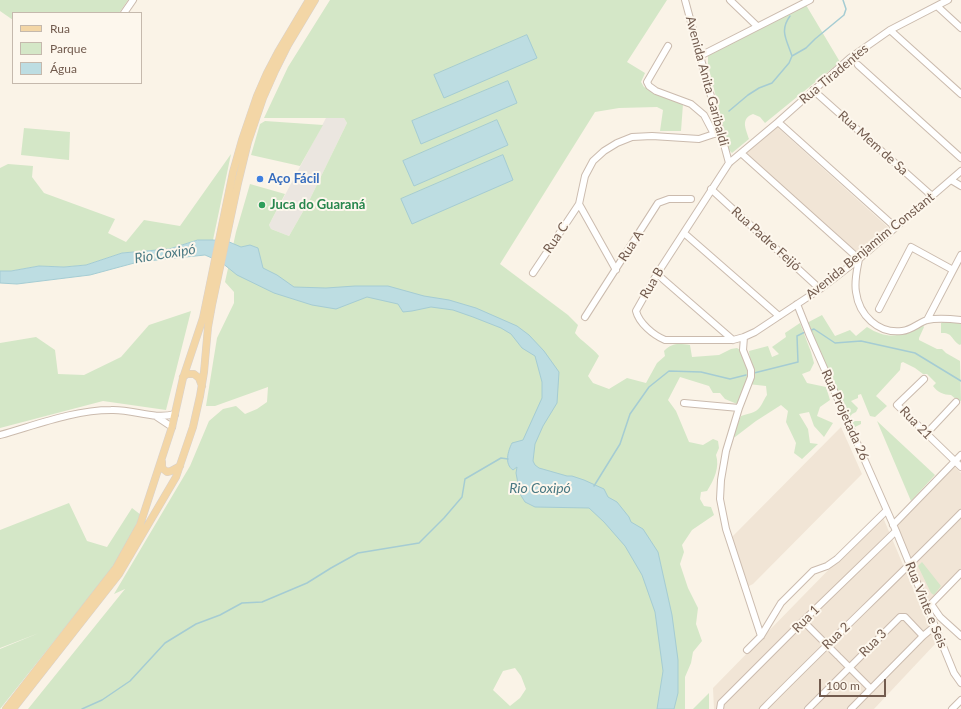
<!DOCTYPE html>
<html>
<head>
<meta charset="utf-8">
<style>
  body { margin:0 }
  #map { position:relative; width:961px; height:709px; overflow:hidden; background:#faf3e7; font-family:Lato,sans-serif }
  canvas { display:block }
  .legend { position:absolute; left:12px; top:12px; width:130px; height:72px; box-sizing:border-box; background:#fdf7ed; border:1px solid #c5b9ad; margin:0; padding:5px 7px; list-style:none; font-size:12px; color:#725b4e }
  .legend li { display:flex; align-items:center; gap:8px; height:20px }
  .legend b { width:20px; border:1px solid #c5b9ad }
  .scale { position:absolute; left:819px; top:679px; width:67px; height:18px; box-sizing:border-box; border:2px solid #725b4e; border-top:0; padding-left:5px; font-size:12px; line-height:14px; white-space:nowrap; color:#725b4e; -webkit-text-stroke:3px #fdf7ed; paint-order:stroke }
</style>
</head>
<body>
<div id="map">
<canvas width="961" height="709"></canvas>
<ul class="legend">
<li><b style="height:5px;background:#f3d6a6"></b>Rua</li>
<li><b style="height:11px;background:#d4e7c7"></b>Parque</li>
<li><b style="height:11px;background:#bddde2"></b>Água</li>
</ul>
<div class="scale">100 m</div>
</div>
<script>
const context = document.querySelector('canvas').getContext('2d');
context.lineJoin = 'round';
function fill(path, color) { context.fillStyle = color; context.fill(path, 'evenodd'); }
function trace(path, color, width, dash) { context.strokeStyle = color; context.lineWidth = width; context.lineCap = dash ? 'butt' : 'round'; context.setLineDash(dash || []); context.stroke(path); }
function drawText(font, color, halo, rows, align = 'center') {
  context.font = font + ' Lato,sans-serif'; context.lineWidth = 4; context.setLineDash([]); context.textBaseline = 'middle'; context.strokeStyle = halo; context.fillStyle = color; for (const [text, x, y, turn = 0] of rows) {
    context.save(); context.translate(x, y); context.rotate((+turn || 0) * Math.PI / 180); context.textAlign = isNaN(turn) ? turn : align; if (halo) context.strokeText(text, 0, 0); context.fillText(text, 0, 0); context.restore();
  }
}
fill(new Path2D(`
  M776,126L890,229L858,256L743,152Z
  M841,427L862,474L753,584L747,587L731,538Z
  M953,465L961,473V509L910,561L895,526Z
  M882,515L936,643L874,709H714L713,688Z
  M961,517V568L928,603L912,567Z`), '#f1e5d6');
fill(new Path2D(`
  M326,118H344L347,123L309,201L289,236L271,229L269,225Z`), '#ebe6e0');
fill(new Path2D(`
  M0,0H128L119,13H13V20L0,11Z
  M330,0H667L627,62L645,73L641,82L644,87L683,104L681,131H660L663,110L657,107L619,108L595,112L500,264L568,315L578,325L575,333C582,342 592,347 599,356L588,376L593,383L609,389L627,378L646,383L657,363L665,356L664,351C673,342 679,344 690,345L692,357L719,355L731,349L737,348L742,351L751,366L749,351L768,346L772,357L779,354L772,347L786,337L785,333L800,323L811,352L814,363L810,371L802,374L807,383L826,387L830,400L820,407L817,416L833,423L824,437L814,426L809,412L799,414L808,429L810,443L818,444L802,459L794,453L796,443L786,422L788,411L781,405L756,421L735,437H732L741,416C747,414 756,413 760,407C763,403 764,399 767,395L766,386L748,384L737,404L725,399L720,393H713L709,386L680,377L668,400L676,411L689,442L703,445L713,439L718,441L719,448L716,455C720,467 714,480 707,491L701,492L700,499L704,506L711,507L714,515L692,530L682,545L684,552L680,564L688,588L698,608L696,624L702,641L693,652L691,663L685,677V709H28L125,589L114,594L190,466L209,421L223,409L236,406L245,414L257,409L267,402L268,387L215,406H206L217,338L234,303V292L225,282L236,232L250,184L285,194L269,225L271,229L289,236L309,201L347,123L344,118H264L288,67ZM515,668L521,676L526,689L520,698L510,706L493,690L503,671Z
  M806,5L840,62L765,123L760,117L753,114C740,119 746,129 749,139L732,153L729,150L708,65V56L721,48Z
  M265,121L323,125L300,166L251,155L260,124Z
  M24,128L70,132L69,160L21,155Z
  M231,154L213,240H198L169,249L122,253L86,265L64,267L39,266L11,271H0V168L8,164L33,166L32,177L44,193L115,219L108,233L126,242L144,220L180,226Z
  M191,311L166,410L103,401L0,428V343L36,337L55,350L58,374L84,375L121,357L149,325Z
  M822,315L835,336L850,330L856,336L867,327C889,341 902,336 923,325L924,327L919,338V340L937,349H942L946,353L960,361L961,401L957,400L951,395C944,395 937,392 933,386L936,383L927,374H923L915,368L903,362L901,363L900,370L876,396L887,406L875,417L870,416L861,394L858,395V398L851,401L858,408L856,412L852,414L850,417L851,421H861V424L853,428L805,324Z
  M945,321L961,322V344L960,345C951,340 953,332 941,333V323Z
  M877,421L935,475L911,501Z
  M69,503L87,541L107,547L132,508L141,515L119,560L0,709V649L39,633L0,648V530Z
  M922,562L941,586L934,595L931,593L918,566Z
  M709,693V709H693Z`), '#d4e7c7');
const water = new Path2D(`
  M527,35L537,58L444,98L434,75Z
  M508,81L517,103L421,144L412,121Z
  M497,120L508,145L414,186L403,161Z
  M503,155L513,180L412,224L401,199Z
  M198,240H213L227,241L241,247L250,245L258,248L263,268L277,275L294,287L326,288L355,286H388L424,296L449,300L476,308L517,326L529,335L544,351L559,372L557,403L543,426L535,444L533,461L535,465L539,468L567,476H572L584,480L604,489L608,497L617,502L629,517L631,522L643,529L658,552L672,615L678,660V693L674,709H657L663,671L655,612L642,575L625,546L604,522L589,508L535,507L525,502L520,494L516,473L517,467L513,470C504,464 508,451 512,443L523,440L542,398V382L535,356L522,348L511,334L501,328L473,317L453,310L431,307L412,311L403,312L398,304L367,297L336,309L312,305L274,293L237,275L221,262L205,255L138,262L90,275L17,284L0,283V271H11L39,266L64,267L86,265L122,253L169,249Z`);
fill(water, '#bddde2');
trace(water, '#a5ccd3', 1);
trace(new Path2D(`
  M790,16C779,31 787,40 792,56
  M729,111L748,95L759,88L772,83L789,63L792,56L806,48L815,39L844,15L846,9L843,0
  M809,331L814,329L835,343L861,341L915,353L961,381
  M754,373L798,362L797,336L805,332
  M594,486L620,444L630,414L649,387L669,371L701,372L730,379L746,375
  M82,709L102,700L130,681L165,643L196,624L220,615L242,603L262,602L307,583L331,568L358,553L419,543L444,518L462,497L465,479L501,458L508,459`), '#a5ccd3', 1.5);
const minor = new Path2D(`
  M685,0L729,163
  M730,0L757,26
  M948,0L890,30L850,58L778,122L729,163L657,274L636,311C639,323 653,335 665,340H733L744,337L755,332L820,289L859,259L961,171
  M937,6L961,28
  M124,13L133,0
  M890,30L961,94
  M668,46L647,82L649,86L656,91L691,104L704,115L714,134
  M700,56L810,0
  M858,65L961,158
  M813,90L932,196
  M778,122L895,227
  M741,153L859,259
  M951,180L961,186
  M711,189L820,289
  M684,233L779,316
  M859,259C857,270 854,281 856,292C859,315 878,334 902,331C912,330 918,323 927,320C936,318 952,319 961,320
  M616,270L579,204L585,176L593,161L604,151L617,143L632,137L652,136L699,139L714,134L721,133
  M533,273L579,204
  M657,274L733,340
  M797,304L809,334L896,531L954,673L961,683
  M879,309L911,247L953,270
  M585,317L658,203L669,199H691
  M927,320L961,255
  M744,337L743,350L751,370V377L739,408L726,451L721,480L720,499L726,529L761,636
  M924,379L897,405L961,467
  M684,403L739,408
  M157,417L172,427
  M926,434L956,402
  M0,435C36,425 74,410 111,410C134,409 153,420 175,414
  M893,525L961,455
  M931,604L940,617L961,636
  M927,608L961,573
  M803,621L838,656
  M747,650L761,636L781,603L813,571L827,566L837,559L886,511
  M840,658L871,689
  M720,709L721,703L803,621L896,531
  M763,709C828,643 896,579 961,513
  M808,709L900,617H905L923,636
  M851,709L923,636L935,626
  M952,709L961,700`);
const major = new Path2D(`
  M183,377L187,374H194L199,378L202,386
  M162,462V468L167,472L171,471L180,466
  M6,709L116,568L140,525L172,427L183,378L203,318L233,172L242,140L257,96L267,73L278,52L309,0
  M13,709L119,574L176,477L193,427L200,396L204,372L208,327L212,305L238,183L248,142L263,98L275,71L288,45L315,0`);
trace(minor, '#cbbbae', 8);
trace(major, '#d8d1cd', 8);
trace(minor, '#fff', 6);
trace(major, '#f3d6a6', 7);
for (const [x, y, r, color] of [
  [260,179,4,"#3f7fe0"],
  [262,205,4,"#2e9e5b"]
]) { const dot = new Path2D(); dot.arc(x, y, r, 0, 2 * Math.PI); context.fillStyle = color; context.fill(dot); trace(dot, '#fdf7ed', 1.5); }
drawText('13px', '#725b4e', '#fdf7ed', [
  ["Rua Tiradentes",834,74,-40],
  ["Avenida Anita Garibaldi",707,81,75],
  ["Rua Mem de Sa",873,143,42],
  ["Rua C",556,238,-56],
  ["Rua Padre Feijó",766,239,42],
  ["Rua A",631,246,-57],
  ["Avenida Benjamim Constant",870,246,-39],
  ["Rua B",652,283,-59],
  ["Rua Projetada 26",845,415,66],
  ["Rua 21",916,423,46],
  ["Rua Vinte e Seis",926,605,68],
  ["Rua 1",806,619,-45],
  ["Rua 2",836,636,-44],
  ["Rua 3",873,643,-45]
]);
drawText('bold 13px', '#366cbe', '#fdf7ed', [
  ["Aço Fácil",268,179]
], 'left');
drawText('bold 13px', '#27864d', '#fdf7ed', [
  ["Juca do Guaraná",270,205]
], 'left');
drawText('italic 14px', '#4a7983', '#fdf7ed', [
  ["Rio Coxipó",165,254,-9],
  ["Rio Coxipó",540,488]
]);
</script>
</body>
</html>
